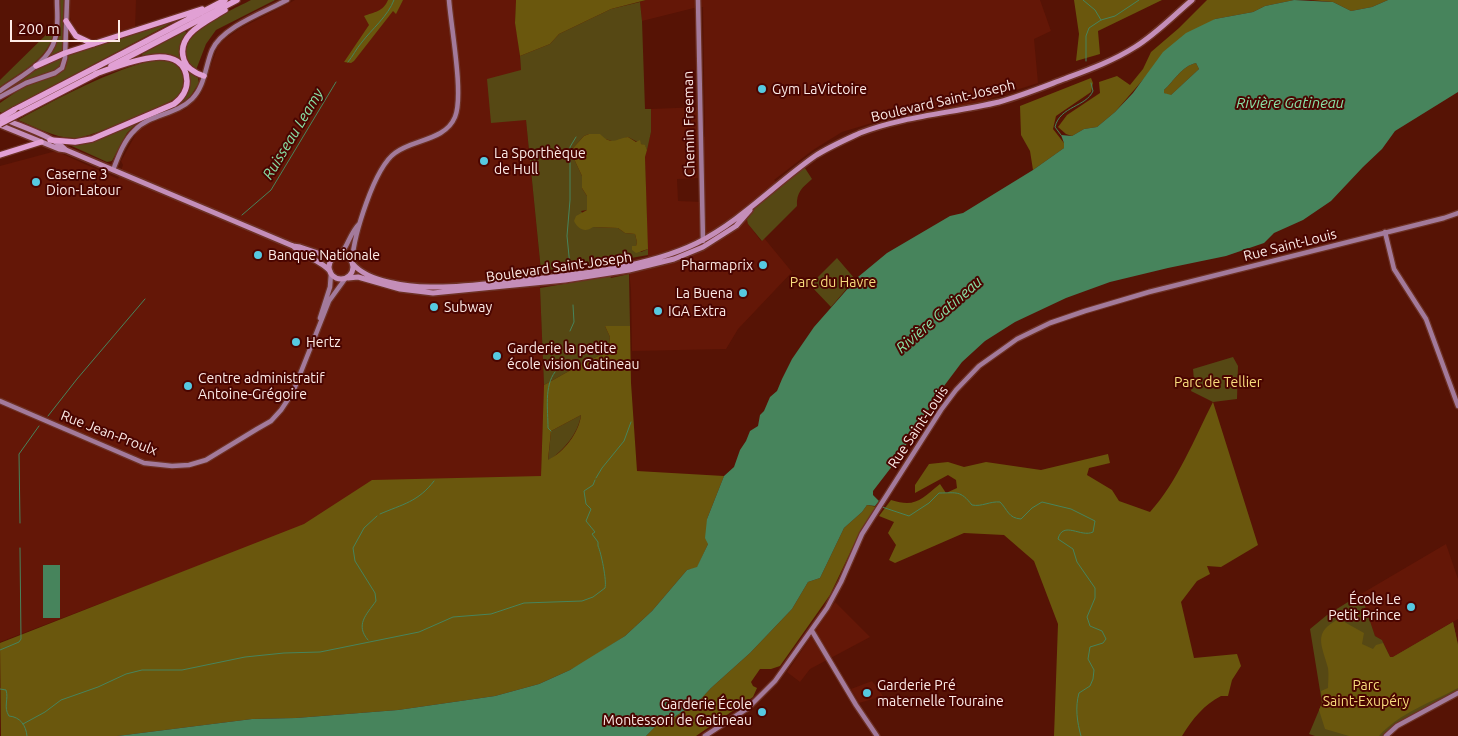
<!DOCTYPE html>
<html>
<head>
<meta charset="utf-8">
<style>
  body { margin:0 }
  #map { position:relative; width:1458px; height:736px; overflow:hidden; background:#561305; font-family:Ubuntu,sans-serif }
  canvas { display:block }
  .scale { position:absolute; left:10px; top:20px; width:110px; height:22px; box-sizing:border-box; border:2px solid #fdebe7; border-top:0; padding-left:6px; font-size:15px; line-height:18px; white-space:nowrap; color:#fdebe7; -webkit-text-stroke:4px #4a0500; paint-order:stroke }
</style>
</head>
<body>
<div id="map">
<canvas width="1458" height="736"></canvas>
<div class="scale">200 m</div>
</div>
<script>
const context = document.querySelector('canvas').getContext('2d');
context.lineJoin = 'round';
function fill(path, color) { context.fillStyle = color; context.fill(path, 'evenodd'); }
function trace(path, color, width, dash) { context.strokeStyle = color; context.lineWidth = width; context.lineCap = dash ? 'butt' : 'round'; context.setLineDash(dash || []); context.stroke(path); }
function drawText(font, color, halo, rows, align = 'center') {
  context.font = font + ' Ubuntu,sans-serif'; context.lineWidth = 4; context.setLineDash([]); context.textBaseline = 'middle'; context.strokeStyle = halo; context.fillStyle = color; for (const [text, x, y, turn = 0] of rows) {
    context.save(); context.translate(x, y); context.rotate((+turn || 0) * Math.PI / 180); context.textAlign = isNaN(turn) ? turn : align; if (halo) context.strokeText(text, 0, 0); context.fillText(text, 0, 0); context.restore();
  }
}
fill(new Path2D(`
  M70,0H136L135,29L98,40H91L77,34L72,26L70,17Z
  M295,0H516L515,23L518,38L541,272L540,288L544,385L541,476L308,524L0,642V166L56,151L118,179L123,165L121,161L137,132L146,125L186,109L201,94L218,46L224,40L239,29Z
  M646,0H1040L1051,31L1034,39L1038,83L991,98L968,108L888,125L885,119L842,132L813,150L774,180L780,184L748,224L761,241L764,238L792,272L738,329L726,349L632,351L631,290L629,270L648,266L645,157L651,132V109L700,107L701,135L705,137L703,7H698L642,21L640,2ZM702,178V202L678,201L677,179Z
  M1446,544L1458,579V619L1394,657H1390L1382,640L1375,636L1361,594Z
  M835,602L870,637L810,669L800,682L787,672Z
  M872,681L883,696L859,703L851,689Z`), '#641707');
fill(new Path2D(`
  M60,0H64L63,52L49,58L48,57C62,41 59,20 60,0Z
  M251,0H275L216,30L206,44L196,70C156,43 232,10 251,0Z
  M640,2L642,21L645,109H651V132L647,150L645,146L628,137L615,142L589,134L584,136L573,148L575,161L582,176V188L587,196V210L581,211L593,227L618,228L625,233L635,234L637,242L636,246L641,252L648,249V255L603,263L541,271L526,120L491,123L487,79L521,70L520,56L550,44L559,34L611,9Z
  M176,19L177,20L2,113L0,112V103L23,87L60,73L66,66L68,55Z
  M54,27C53,57 22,71 0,87V80Z
  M185,31L187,34L181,44L191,72L198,78L199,83L190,97L177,106L188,76L166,55L143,57L142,54Z
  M63,56L61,65L58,69L11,88V86L38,68Z
  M154,60C165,60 175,60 181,71C186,79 184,89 178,96C170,105 89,138 76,138C56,139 36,127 18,120C58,98 111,70 154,60Z
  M138,122L127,133L112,161L107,162L65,143H77Z
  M803,165L812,179C803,187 796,192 797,206L762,241L748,224L746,215L755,204Z
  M837,258L855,279L831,307L810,285Z
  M629,274L630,326H605L610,337L608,352L587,361L544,385L540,288L610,276L611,278Z
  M1233,357L1238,366L1237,399L1213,402L1191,391L1194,380L1193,369Z
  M581,415C578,434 564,450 548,461L551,431Z
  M1361,594L1375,636L1382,640L1390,657H1393L1453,622L1458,645V693L1397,726L1386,736H1315L1309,734L1322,703L1310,629L1327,615Z`), '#564814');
fill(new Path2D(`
  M388,0H403L396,14L393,11L354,61L351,63L344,62L369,25L364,16C374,12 383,12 388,0Z
  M516,0H646L611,9L559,34L550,44L520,56L515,23Z
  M1074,0H1162L1098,31L1100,54L1076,61L1079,34Z
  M1207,0H1294L1265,6L1253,12L1215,19L1147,75L1115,112L1097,127L1084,129L1072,136L1066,134L1058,127L1067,115L1100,93L1099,82L1117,76L1130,85L1143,69L1151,52L1179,28Z
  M1310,0H1388L1372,7L1351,11L1333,2Z
  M1196,63L1199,69L1170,96L1164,93V90C1174,81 1182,66 1196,63Z
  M1091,78L1093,83L1091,92L1056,116L1053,129L1064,143V148L1033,170L1030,151L1021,135L1020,106Z
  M589,134H600C612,146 615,139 628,137L636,142L640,140L641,144L645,145L647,150L645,157L648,249L636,253L632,250V246H636L637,242L635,234L625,233L618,228L593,227C585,233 578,229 574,221L576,216L587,210V196L582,188V176L575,161L573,148L584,136Z
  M605,326H630L631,383L637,471L724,476L707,519L708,544L697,568L687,570L652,611L625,636L588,660L570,670L539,684L495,696L398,710L296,718L252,719L117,736H1L0,643L304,524L372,480L541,476L544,385L587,361L608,352L610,337ZM581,415C579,433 564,452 548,460L551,431Z
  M1213,402L1258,545L1221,567L1207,566L1210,574L1197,581L1181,602L1194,658L1237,654L1241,666L1232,680L1228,696H1221C1204,705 1193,718 1182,736H1054L1058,624L1034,561L1004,535L964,533L895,563L889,560L896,545L888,533L894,522L879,516L891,500C916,508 921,499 940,484L946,493L957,488L956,480L948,475L915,493V485L929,464L948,462L964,467L986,462L1041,470L1108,454L1110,463L1089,468L1087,475L1112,490L1119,501L1150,512C1178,481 1194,439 1213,402Z
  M867,505L877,507L861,530L830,595L780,666L771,669H760L751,682L753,686L757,688L753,697L696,736H646L658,724L671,719L698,702L711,688L750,653L792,609L808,582L820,578L844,528L862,512Z
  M1339,619L1364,633L1362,644L1373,649L1376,645L1383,643L1390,657H1393L1453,622L1458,645V688C1432,702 1399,713 1379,736H1349L1325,729L1319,710L1322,703L1321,691L1328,688C1328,682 1329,675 1328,668C1322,645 1312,632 1339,619Z`), '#6a570d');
fill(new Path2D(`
  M1294,0L1333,2L1351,11L1372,7L1388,0H1458V92L1395,131L1382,149L1363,167L1331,201L1303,220L1274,233L1264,243L1226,256L1168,268L1110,282L1066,298L1015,322L985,341L962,362L944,386L893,465L873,491V495L879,501L875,506L867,505L862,512L844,528L820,578L808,582L792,609L750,653L711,688L698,702L671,719L658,724L646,736H117L252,719L296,718L398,710L495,696L539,684L570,670L625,636L652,611L687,570L697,567L708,544L705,538L707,519L724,476L734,467L740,450L746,441L750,431L758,426L760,415L764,411L770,397L777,391L782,379L792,359L814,327L858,277L887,253L950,216L963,213L1033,170L1064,148V143L1061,135L1072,136L1084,129L1097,127L1115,112L1133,93L1163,52L1186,33L1215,19L1253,12L1265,6ZM1196,63L1199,69L1171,95L1164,93V90C1174,81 1182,66 1196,63Z
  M43,565H60V618H43Z`), '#47845c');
trace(new Path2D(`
  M1083,0L1095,10L1101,20
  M1086,61V36L1089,28L1101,20L1115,16L1139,0
  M348,62C353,56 356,49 362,42C372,29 388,16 394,0
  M1061,135L1055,127C1060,106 1086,107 1093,91L1091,83
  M242,215L271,190L336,82
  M570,266L567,236L570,200V147L576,137
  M570,331L574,322L573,305
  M48,416L77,379L145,299
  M551,431L548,428C548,410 544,386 555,372
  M596,478L602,468L624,441L631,422
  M882,507L909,516L929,503L939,493C957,493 960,490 972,505C982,507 990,501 1000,502C1008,510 1008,518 1021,519L1032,508L1042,502L1071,509L1095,521L1093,532C1081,538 1063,520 1058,539L1073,549L1077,562L1095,588V598L1087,617L1090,626L1102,631L1106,639L1103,643L1090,647L1088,659L1094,670L1093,679L1090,686L1079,693C1075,707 1077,722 1081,736
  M380,514C403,504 418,502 434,481
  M20,523L19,454L39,426
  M368,640C355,625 366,615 376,601L375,593L355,561L353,548L364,528L377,516
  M0,650L19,642L21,639L20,548
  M0,689L6,690C9,699 3,707 9,716C20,717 26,725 27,736
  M23,724L45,712L61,700L98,687L126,674L142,670H182L245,657L284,653L320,652L419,632L453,617L491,614L524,603L582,601L593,597L605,588C607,581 601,552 598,546V542L592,534L595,532L586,521L591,509L586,504L584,491L593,485L595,480`), '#47845c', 1);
const secondary = new Path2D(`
  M698,0L703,241
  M0,91C19,77 49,63 55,39C59,27 57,13 57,0
  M0,97L26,83L55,73L62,68L65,58L67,0
  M113,170C118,157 124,140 135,130C150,114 176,115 192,99C205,86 205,67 212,50C222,27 265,12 287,0
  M1385,232L1394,269L1426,319L1458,406
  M340,255C348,246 350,233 359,224
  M352,261C354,235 374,168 395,153C413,139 445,141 455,117C464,95 451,27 449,0
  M320,318L330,287L331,273
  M0,401L144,463L172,466L189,465L206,460L257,429L271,421L281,410L293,392L329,301L345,279
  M812,631L856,705L877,736
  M705,736L748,708L775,681L827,608L841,582L862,534L941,410L956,390L979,366L1003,349L1017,339L1050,323L1085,311L1149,292L1444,218L1458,213
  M1386,736L1397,726L1458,693`);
const primary = new Path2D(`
  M4,119C22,127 52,136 66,150
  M0,125L59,149L66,150L293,246L300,247L324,255L337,256
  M293,246C304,257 319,259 330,271
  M329 267a12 12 0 1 1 24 0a12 12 0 1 1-24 0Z
  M353,264C368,282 408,287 430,287C457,288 486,284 513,281C571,275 644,269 697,243C741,221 775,184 815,156C829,147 845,140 860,133C904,116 953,113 999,102C1021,96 1043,87 1064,79C1088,70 1113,61 1135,47C1156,34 1173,16 1192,0
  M348,278L358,277L400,289L433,293L565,280L629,270L674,259L703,247L736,226L750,210`);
const highway = new Path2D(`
  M66,21L76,36L93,44
  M36,66L65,53L202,9
  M111,66L237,0
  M204,76C195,73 187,69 184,60C175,34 208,21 225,10
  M14,110L225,0
  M21,113L98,73
  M50,140L75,142L92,139L174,104C182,98 187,91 187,81C185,36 117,67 95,74
  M0,155L41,142`);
trace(secondary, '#6d3125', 7);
trace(primary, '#6d3125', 8);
trace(highway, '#6d3125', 8);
trace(secondary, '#a37a9b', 4.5);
trace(primary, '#c48eb9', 5);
trace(highway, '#e1a0d4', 5.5);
const highwayBridge = new Path2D(`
  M0,118L14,110
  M0,124L21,113`);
trace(highwayBridge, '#6d3125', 8, []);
trace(highwayBridge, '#e1a0d4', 5.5);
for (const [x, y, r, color] of [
  [762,89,5,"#56c9e1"],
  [484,161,5,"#56c9e1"],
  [36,182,5,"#56c9e1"],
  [258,255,5,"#56c9e1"],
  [763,265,5,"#56c9e1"],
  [743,293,5,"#56c9e1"],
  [434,307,5,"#56c9e1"],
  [658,311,5,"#56c9e1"],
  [296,342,5,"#56c9e1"],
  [497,356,5,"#56c9e1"],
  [188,386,5,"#56c9e1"],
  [1411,607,5,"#56c9e1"],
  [867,693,5,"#56c9e1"],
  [762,712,5,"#56c9e1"]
]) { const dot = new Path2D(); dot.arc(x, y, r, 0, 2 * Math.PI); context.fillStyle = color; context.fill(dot); trace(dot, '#4a0500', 2); }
drawText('14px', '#fdebe7', '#4a0500', [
  ["Gym LaVictoire",772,89],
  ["La Sporthèque",494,153],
  ["de Hull",494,169],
  ["Caserne 3",46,174],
  ["Dion-Latour",46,190],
  ["Banque Nationale",268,255],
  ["Pharmaprix",753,265,"right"],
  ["La Buena",733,293,"right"],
  ["Subway",444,307],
  ["IGA Extra",668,311],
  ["Hertz",306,342],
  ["Garderie la petite",507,348],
  ["école vision Gatineau",507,364],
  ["Centre administratif",198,378],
  ["Antoine-Grégoire",198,394],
  ["École Le",1401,599,"right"],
  ["Petit Prince",1401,615,"right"],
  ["Garderie Pré",877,685],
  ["maternelle Touraine",877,701],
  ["Garderie École",752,704,"right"],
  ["Montessori de Gatineau",752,720,"right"]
], 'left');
drawText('14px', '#fdebe7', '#4a0500', [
  ["Boulevard Saint-Joseph",943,101,-13],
  ["Chemin Freeman",689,124,-91],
  ["Rue Saint-Louis",1290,245,-14],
  ["Boulevard Saint-Joseph",559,267,-8],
  ["Rue Saint-Louis",918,427,-56],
  ["Rue Jean-Proulx",109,433,21]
]);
drawText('14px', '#f9dd7d', '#4a0500', [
  ["Parc du Havre",833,282],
  ["Parc de Tellier",1218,382],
  ["Parc",1366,685],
  ["Saint-Exupéry",1366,701]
]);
drawText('italic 15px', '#89e1a6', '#4a0500', [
  ["Rivière Gatineau",1290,103],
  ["Ruisseau Leamy",293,134,-59],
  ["Rivière Gatineau",939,315,-41]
]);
</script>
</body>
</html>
